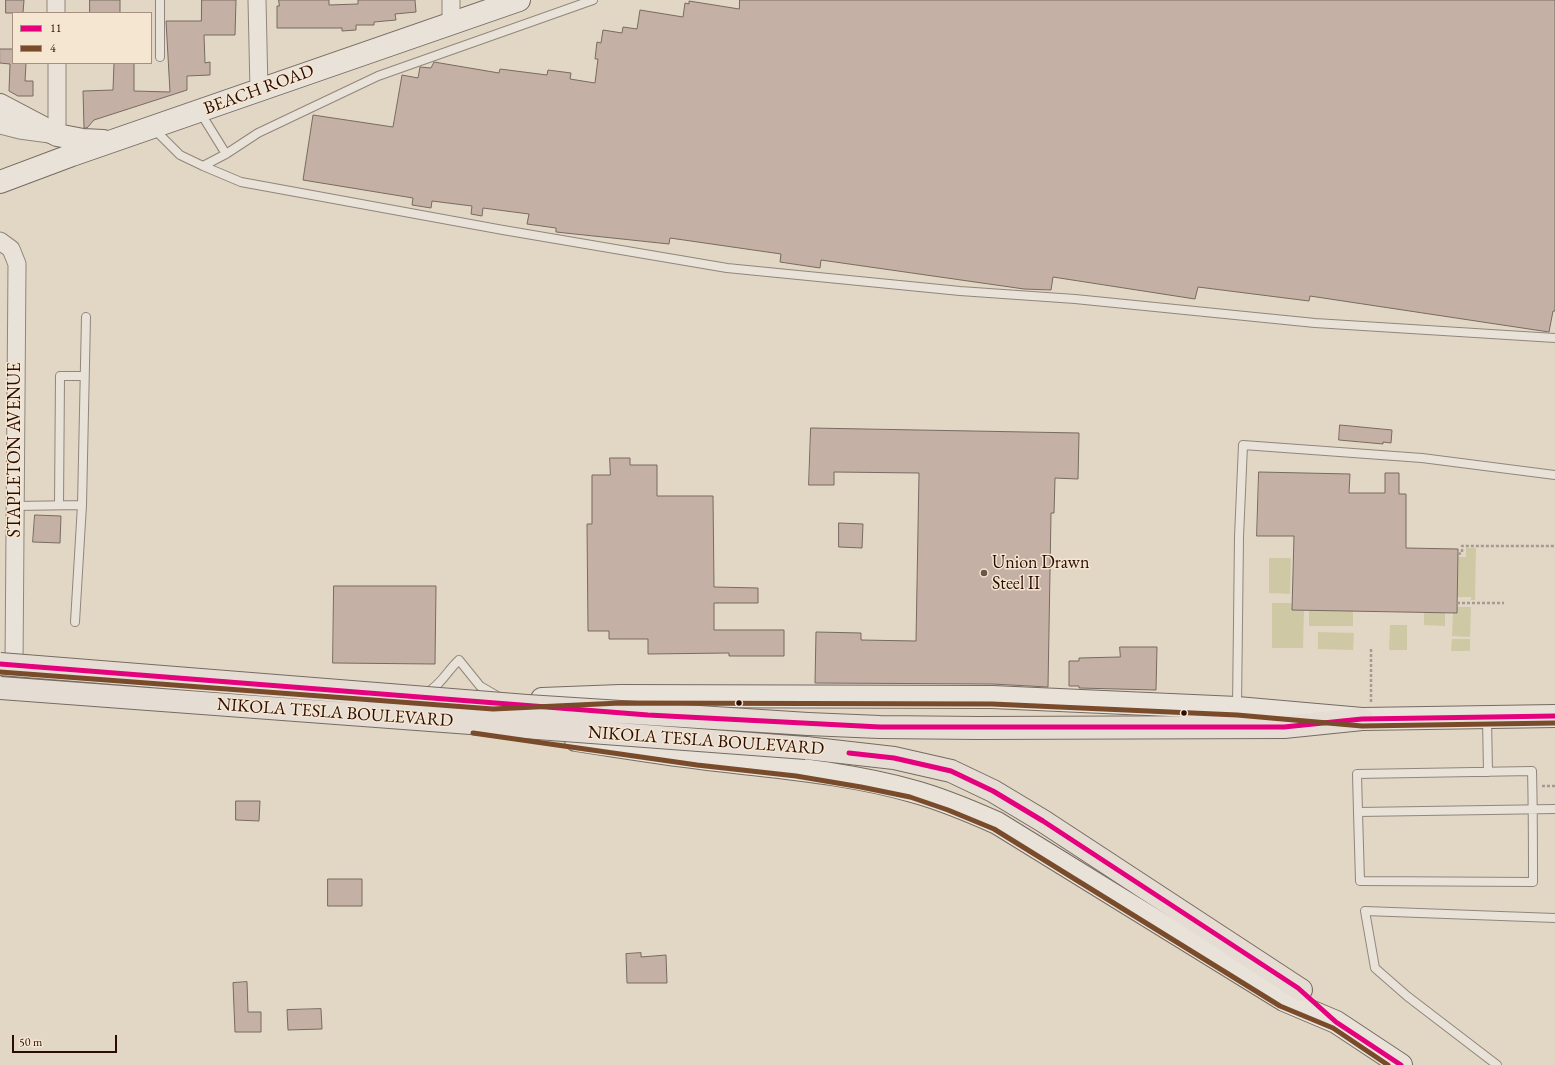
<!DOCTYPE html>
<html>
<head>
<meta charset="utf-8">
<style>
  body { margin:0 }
  #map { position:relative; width:1555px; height:1065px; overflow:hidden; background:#e2d6c5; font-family:"EB Garamond",serif }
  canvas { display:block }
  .legend { position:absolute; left:12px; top:12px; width:140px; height:52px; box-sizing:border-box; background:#f5e6d1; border:1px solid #a58f7e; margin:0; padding:5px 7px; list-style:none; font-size:12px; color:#2c0c02 }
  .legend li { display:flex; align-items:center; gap:8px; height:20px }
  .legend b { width:20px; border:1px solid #a58f7e }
  .scale { position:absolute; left:12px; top:1035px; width:105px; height:18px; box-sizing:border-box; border:2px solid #2c0c02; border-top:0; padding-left:5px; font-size:12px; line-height:14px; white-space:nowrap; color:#2c0c02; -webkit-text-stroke:3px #f5e6d1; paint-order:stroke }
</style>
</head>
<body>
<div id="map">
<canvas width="1555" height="1065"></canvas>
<ul class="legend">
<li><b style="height:5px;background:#e5007d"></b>11</li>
<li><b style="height:5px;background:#7a4b2a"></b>4</li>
</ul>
<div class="scale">50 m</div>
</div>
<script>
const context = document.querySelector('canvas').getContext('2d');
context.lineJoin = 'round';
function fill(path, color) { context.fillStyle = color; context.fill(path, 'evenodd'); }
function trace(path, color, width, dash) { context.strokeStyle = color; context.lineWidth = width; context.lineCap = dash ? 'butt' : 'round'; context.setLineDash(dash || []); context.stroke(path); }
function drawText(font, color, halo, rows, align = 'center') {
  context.font = font + ' "EB Garamond",serif'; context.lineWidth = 3; context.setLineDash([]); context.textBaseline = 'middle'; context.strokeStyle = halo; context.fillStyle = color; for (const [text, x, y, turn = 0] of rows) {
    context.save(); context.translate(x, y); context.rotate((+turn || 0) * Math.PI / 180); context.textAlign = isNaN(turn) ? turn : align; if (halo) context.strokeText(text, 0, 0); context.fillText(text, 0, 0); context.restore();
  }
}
fill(new Path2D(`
  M1466,548H1476L1475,600H1471V597H1457L1458,557H1466Z
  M1269,558H1291L1290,594L1269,593Z
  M1272,603H1292V610H1304L1303,648H1272Z
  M1457,607H1471L1470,637L1452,636L1453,613Z
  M1309,610L1353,611V626H1309Z
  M1424,612L1445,613V626L1424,625Z
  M1390,625H1407V650H1389Z
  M1318,632L1354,633L1353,650L1318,649Z
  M1452,639H1470V651H1451Z`), '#cfc8a5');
const building = new Path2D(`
  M6,0H24L23,13H6Z
  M90,0H120V13H90Z
  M202,0H236L235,35H204L205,63L210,62V75L187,76V90L94,120L87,128H84L83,91L113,90L114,63H134V91L170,92L166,21H201Z
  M279,0H329V5L358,4V0H415L416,12L395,14L396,20L374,22V25H356V30L342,31V28H277V6H279Z
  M740,0H1555V311H1553L1549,332L1310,296L1309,301L1198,287L1195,299L1053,277L1051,290L1024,289L821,260L820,268L780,262L781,254L670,238L669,244L556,232V228L527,224L529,214L483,208L482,216L471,214L472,206L432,201L431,208L412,205L413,198L303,180L313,115L393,127L402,75L418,78L420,67L431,68L434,62L499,73L500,69L547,75L548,70L571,73L570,79L595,83L598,59H595L597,42L601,43L603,30L622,33L623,27L637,29L640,10L683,17L685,3L689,4V1L739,9Z
  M0,49H13V63H26L25,81H33V96H18L9,91L10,64L0,63Z
  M1340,425L1392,430L1391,443L1383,442V444L1339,440Z
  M811,428L1079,433L1078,479L1055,478L1054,513H1051L1048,687L992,684L815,683L816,632L861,633V640L916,641L919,473L834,472V485H809Z
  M610,458H630V465H657V496H713L714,587L758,588V603H714V630H784V656H729V653L648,654V639H609V631H588L587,524H592V475H610Z
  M1259,472L1350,474L1349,493H1385V473H1399V494H1406V548L1458,549L1457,613L1292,610L1294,536H1257Z
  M35,515L61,516L60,543L33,542Z
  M839,523L863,524L862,548L839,547Z
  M334,586H436L435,664L333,663Z
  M1120,647H1157L1156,690L1079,688V686H1069V661H1079V658L1120,657Z
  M236,801H260L259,821L236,820Z
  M328,879H362V906H328Z
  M641,953V957L666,955L667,983H627L626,954Z
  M247,982L248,1012H261V1032H235L233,983Z
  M321,1009L322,1029L288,1030L287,1010Z`);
fill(building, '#c4b0a5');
trace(building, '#766b61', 1);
const lane = new Path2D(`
  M593,0L378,76L258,133L226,154L203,166L241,182L503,230L727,268L960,291L1075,299L1315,323L1555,338
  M160,57V0
  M200,112L226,154
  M153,128L180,155L203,166
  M59,505L60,376H84
  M82,505L86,317
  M15,506L82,505L75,622
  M426,693C441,685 447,671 459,660L480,686L499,697
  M1237,707L1239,537L1243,445L1422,458L1555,475
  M1487,718L1488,772
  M1358,812L1360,881L1533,882C1533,845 1533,808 1532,771L1357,774L1358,812C1424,811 1489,810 1555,809
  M1497,1065L1407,996L1375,968L1365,911L1555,918`);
const street = new Path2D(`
  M56,0V13
  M257,0L259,90
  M451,0V22
  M0,125L20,130L57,135V63
  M0,241L11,249L17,264L14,666`);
const secondary = new Path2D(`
  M0,105L57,135L83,140L103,141
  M0,182L72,155L519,0
  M542,699L620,696L992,697L1237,708L1362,719L1555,716
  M576,740C623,747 670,755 717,760C782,768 849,773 912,791C942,799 970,811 997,823L1284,1000L1336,1022L1401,1065`);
const highway = new Path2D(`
  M808,724L880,727L978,728L1284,727L1362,719
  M806,748L894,758L951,771L993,791L1043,821L1301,990`);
trace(lane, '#91867b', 10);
trace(street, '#91867b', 19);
trace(secondary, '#766b61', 24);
trace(highway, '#766b61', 24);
trace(new Path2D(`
  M1458,554L1462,553V546H1555
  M1457,603H1504
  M1371,649V702
  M1542,786H1555`), '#a39b94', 2.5, [3, 2]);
trace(lane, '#e8e2d9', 8);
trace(street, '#e8e2d9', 17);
trace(secondary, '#e8e2d9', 22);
trace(highway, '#e5ddd3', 22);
const highwayBridge = new Path2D(`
  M0,664L527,706L808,724
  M0,688L806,748`);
trace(highwayBridge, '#766b61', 24, []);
trace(highwayBridge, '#e5ddd3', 22);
trace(new Path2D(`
  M0,664L648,715L880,727H1284L1362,719L1555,716
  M849,753L894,758L951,771L993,791L1043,821L1298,988L1336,1022L1401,1065`), '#e5007d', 5);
trace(new Path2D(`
  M0,672L493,709L620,703L992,704L1237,715L1362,726L1555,723
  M473,733L697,765L796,776L861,787L910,797L948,810L994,829L1280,1006L1333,1028L1388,1065`), '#7a4b2a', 5);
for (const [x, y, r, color] of [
  [984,573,4,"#6c5346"],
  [739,703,3.5,"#2c0c02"],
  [1184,713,3.5,"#2c0c02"]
]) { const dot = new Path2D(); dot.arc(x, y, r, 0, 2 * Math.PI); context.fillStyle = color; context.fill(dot); trace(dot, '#f5e6d1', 1.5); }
drawText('18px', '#2c0c02', '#f5e6d1', [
  ["BEACH ROAD",259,90,-20],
  ["STAPLETON AVENUE",15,450,-90],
  ["NIKOLA TESLA BOULEVARD",335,713,4],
  ["NIKOLA TESLA BOULEVARD",706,741,4]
]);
drawText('18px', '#2c0c02', '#f5e6d1', [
  ["Union Drawn",992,563],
  ["Steel II",992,584]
], 'left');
</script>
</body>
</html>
